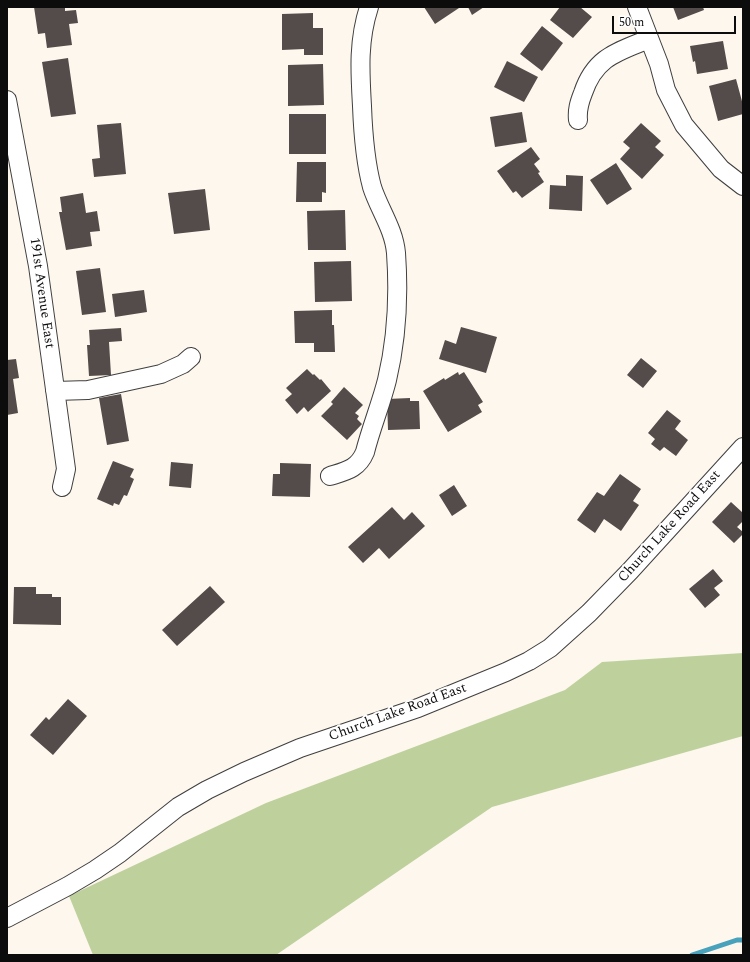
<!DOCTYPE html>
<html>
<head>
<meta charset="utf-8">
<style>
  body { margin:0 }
  #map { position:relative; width:750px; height:962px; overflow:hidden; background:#fdf7ed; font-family:Spectral,serif }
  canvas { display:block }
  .frame { position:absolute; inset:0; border:8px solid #0c0c0c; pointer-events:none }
  .scale { position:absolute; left:612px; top:16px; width:124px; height:18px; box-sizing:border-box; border:2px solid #0c0c0c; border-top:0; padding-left:5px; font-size:12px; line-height:14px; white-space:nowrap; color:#0c0c0c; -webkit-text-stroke:3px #fff; paint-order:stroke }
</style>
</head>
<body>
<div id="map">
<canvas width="750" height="962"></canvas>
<div class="frame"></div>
<div class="scale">50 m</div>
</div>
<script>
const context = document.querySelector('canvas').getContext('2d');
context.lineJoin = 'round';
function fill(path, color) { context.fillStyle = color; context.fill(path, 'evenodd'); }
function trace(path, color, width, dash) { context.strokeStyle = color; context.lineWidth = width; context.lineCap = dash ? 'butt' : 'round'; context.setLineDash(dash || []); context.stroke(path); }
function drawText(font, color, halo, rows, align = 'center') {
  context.font = font + ' Spectral,serif'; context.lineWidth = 4; context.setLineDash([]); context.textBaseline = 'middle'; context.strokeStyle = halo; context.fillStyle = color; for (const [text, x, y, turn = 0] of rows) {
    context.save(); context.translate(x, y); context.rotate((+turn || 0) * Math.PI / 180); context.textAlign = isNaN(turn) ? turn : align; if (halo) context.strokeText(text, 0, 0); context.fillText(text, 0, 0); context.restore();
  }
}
fill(new Path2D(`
  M743,653V736L492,807L276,955H93L69,896L266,803L565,690L602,662Z`), '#bed19d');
trace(new Path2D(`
  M692,955L737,940H743`), '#49a2bb', 5);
fill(new Path2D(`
  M34,7H65V11L76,10L78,23L69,24L72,45L47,48L45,33L38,34Z
  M424,7H458L459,8L435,24Z
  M468,7H484L472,15Z
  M560,7H580L592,17L573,38L550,20Z
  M673,7H703L704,10L678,20Z
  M313,13V28H323V55H304V49L282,50V14Z
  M542,26L563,43L542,71L520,54Z
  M723,41L728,69L697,74L695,61L693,62L690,46Z
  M68,58L76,114L51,117L42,62Z
  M507,61L538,77L524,102L494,87Z
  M323,64L324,105L288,106V65Z
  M736,79L743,105V114L718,121L709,86Z
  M522,112L527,142L495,147L490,117Z
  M289,114H326V154H289Z
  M121,123L126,174L94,177L92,159L100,158L97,125Z
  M641,123L661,141L655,147L664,155L642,179L620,159L630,148L623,142Z
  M531,147L540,159L534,164L540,172L538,173L544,182L522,198L516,191L513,193L497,171Z
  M297,162H326V193L322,192V202H296Z
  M616,163L632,189L607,205L590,180Z
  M566,175L583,176L582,211L549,209L550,185L566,186Z
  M205,189L210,230L174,234L168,193Z
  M83,193L86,213L97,211L100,231L90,232L92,246L66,250L59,212H62L60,197Z
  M345,210L346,250H308L307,211Z
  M351,261L352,301L315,302L314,262Z
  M100,268L106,312L82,315L76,271Z
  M144,290L147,312L115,317L112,294Z
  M332,310V325H334L335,352H314V343H295L294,311Z
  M461,327L497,337L486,373L439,359L445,340L456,344Z
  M121,328L122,341L109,342L111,375L89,376L87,345H90L89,330Z
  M641,358L657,371L643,388L627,375Z
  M16,359L19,378L13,379L18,413L7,415V360Z
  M307,369L313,375L314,374L320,380L321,379L331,391L308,412L304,407L297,414L285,400L292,394L286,388Z
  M458,372L459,375L464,372L483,402L478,405L482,412L448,432L423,391L444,378L445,380Z
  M344,387L363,405L355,413L359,416L357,419L362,424L347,440L321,416L333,404L331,402Z
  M121,394L129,441L107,445L99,398Z
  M410,398V401H419L420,429L388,430L387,399Z
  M667,410L681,421L675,429L688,440L676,456L664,447L660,451L651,444L655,439L648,433Z
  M113,461L134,469L130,477L134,479L127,496L124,495L119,505L114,503L113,506L97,499Z
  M171,462L193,464L191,488L169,486Z
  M280,463L311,464L310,497L272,496L273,474H280Z
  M620,474L641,489L633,501L639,505L621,531L604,519L595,533L577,520L597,492L604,496Z
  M454,485L467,506L452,516L439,495Z
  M731,502L743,513V521L737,527L743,532V534L734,543L712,522Z
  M392,507L404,520L412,512L425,526L389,559L379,548L363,563L348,547Z
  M713,569L723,581L714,588L720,595L705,608L689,589Z
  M210,586L225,602L177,646L162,630Z
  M14,587H36V594H52V597H61V625L13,624Z
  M68,699L87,716L53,755L30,735L46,717L49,720Z`), '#534c4a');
const minor = new Path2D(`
  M637,7L659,64L666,90L684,125L721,169L743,186
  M7,100L38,266L66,469L62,487
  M578,120C577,110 579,103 583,93C595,57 617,52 649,39
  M55,391L88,390L161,374L183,364L191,357
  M330,476C346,471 358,469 365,452C371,428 381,404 387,380C397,338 399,295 396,253C394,229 379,209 372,187C365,161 363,133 362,106C360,71 358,41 369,7
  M7,918L68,886L95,870L120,853L178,807L207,790L244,772L300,748L418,708L506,672L529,661L550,648L589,613L630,571L743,447`);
trace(minor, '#3f3f3f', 20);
trace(minor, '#fff', 18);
drawText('14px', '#0c0c0c', '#fff', [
  ["191st Avenue East",41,293,82],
  ["Church Lake Road East",670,527,-48],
  ["Church Lake Road East",398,713,-20]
]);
</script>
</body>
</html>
